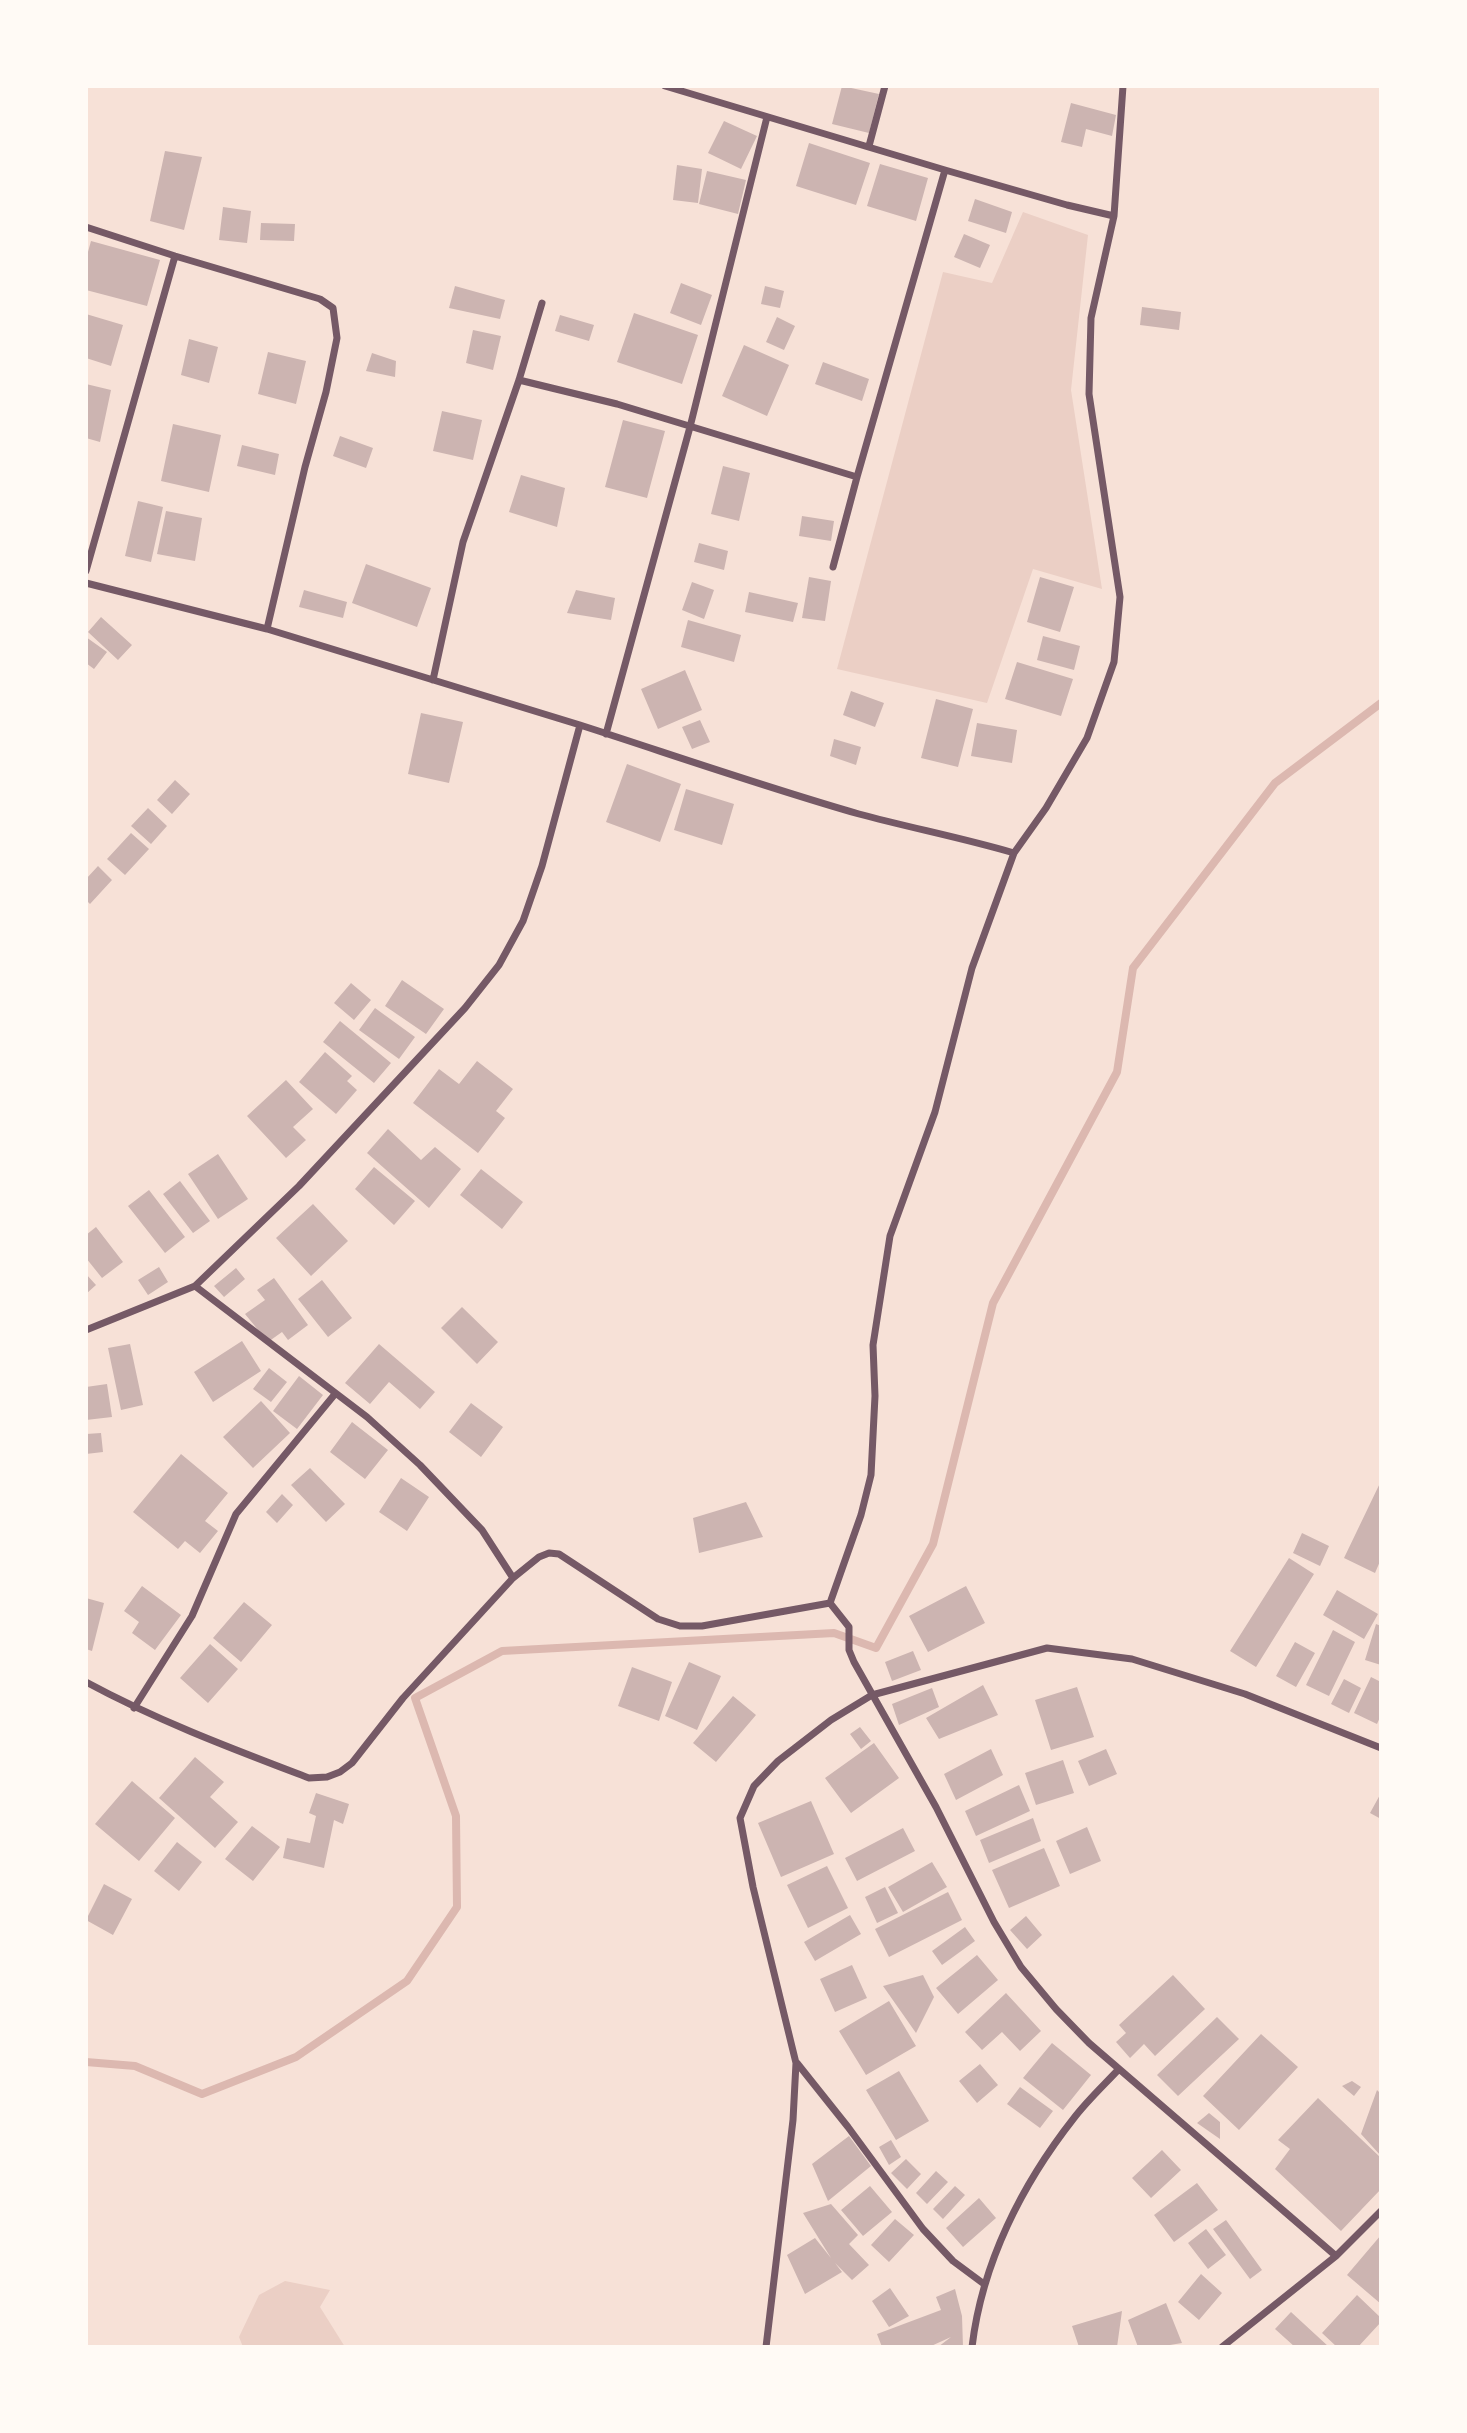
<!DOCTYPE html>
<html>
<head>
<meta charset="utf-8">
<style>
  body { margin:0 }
  #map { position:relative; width:1467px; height:2433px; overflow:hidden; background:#f7e1d7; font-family:Merriweather,serif }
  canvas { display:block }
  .frame { position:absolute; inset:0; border:88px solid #fffaf5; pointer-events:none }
</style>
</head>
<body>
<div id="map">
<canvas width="1467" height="2433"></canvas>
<div class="frame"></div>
</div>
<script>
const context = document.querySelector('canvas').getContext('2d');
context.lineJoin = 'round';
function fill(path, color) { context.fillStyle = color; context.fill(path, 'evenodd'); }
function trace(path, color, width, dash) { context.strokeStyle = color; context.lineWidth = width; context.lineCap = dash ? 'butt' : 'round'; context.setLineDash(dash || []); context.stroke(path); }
fill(new Path2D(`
  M1023,212L1088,235L1071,390L1102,589L1033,569L987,703L837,669L943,272L992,283Z
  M285,2281L330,2290L320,2307L345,2347H243L239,2337L259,2295Z`), '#ebcfc5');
trace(new Path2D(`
  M86,2062L135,2066L202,2094L296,2057L407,1981L457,1907L456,1816L415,1698L502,1651L834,1633L876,1648L933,1544L993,1303L1117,1072L1133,968L1275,783L1381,703`), '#dcb8b0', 8);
fill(new Path2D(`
  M842,86L879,94L869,133L832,124Z
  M1071,103L1116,115L1112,136L1086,129L1082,147L1061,142Z
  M724,121L757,136L741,169L708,153Z
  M809,143L870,163L856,205L796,186Z
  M165,151L202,157L184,230L150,221Z
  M880,164L928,178L916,221L867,206Z
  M677,165L702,169L698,203L673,200Z
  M707,171L746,180L738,214L699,204Z
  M975,199L1012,212L1006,233L968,221Z
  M223,207L251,211L247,243L219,240Z
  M261,223L295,224L294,241L260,240Z
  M964,234L990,245L980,268L954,257Z
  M91,241L160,260L147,306L86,290V259Z
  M681,283L712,295L701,325L670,313Z
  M455,286L505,300L500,319L449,308Z
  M765,286L784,291L780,308L761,304Z
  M1142,307L1181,312L1179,330L1140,325Z
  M634,313L698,335L682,384L617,362Z
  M86,314L123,325L111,366L86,358Z
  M560,315L594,325L589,341L555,331Z
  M777,317L795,326L784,350L766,342Z
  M473,330L501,336L493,370L466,363Z
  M189,339L218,347L209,383L181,375Z
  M744,345L789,365L767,416L722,396Z
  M268,352L306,361L296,404L258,394Z
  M372,353L396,361L395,377L366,371Z
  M823,362L869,379L862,401L815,384Z
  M86,384L111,390L100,442L86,438Z
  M442,411L482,420L473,460L433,451Z
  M623,420L665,431L647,498L605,487Z
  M173,424L221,435L209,492L161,481Z
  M340,436L373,448L366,468L333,456Z
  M242,445L279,454L275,475L237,466Z
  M723,466L750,473L739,521L711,514Z
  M521,475L565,488L557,527L509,512Z
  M138,501L163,507L151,562L125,556Z
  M166,511L202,518L195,561L157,554Z
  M802,516L834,521L831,541L799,536Z
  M699,543L728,551L724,570L694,562Z
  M366,564L431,588L417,627L352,603Z
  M809,577L831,581L825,621L802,618Z
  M1040,577L1074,587L1060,632L1027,622Z
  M692,582L714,590L704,619L682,610Z
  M304,590L347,602L343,618L299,607Z
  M576,590L615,598L611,620L567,613Z
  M749,592L798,603L793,622L745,612Z
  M101,617L132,645L118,660L88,632Z
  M688,620L741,635L734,662L681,647Z
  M1043,636L1080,646L1074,670L1037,660Z
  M86,637L107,652L94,669L86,663Z
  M1017,662L1073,679L1061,716L1005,699Z
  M685,670L702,710L658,729L641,689Z
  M851,691L884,703L875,727L843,715Z
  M936,699L973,709L958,767L921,758Z
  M421,713L463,722L449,783L408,774Z
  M700,720L710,742L692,749L682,727Z
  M977,723L1017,730L1012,763L971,756Z
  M834,739L861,747L856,765L830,756Z
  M627,764L681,784L660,842L606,822Z
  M175,780L190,794L172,814L157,800Z
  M686,789L734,804L722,845L674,830Z
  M148,808L167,826L151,844L131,826Z
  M131,833L149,849L125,875L107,859Z
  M98,866L112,880L90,904L86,900V879Z
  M402,980L444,1009L426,1034L385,1006Z
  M351,983L371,1000L354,1020L334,1003Z
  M375,1008L415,1037L399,1059L359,1030Z
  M340,1021L391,1063L374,1083L323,1042Z
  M325,1052L352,1076L347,1081L357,1090L336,1114L299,1082Z
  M477,1061L513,1089L496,1111L505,1118L478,1153L413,1103L439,1069L459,1084Z
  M286,1080L313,1109L293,1127L306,1140L286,1158L247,1116Z
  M388,1129L421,1160L435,1147L461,1169L429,1208L367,1153Z
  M218,1154L248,1199L218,1219L188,1174Z
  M374,1167L415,1201L394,1225L355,1189Z
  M481,1169L523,1202L502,1229L460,1195Z
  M180,1181L210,1221L193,1233L163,1194Z
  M149,1190L185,1237L165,1253L128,1206Z
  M313,1204L348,1241L311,1276L276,1238Z
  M96,1227L123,1262L102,1278L86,1258V1235Z
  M159,1267L168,1282L148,1295L138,1280Z
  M236,1268L245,1279L224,1297L214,1286Z
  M86,1274L96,1285L86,1294Z
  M274,1278L308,1325L288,1340L282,1332L268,1342L245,1314L265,1300L257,1290Z
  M322,1280L352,1318L328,1337L298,1299Z
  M462,1307L498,1342L477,1364L441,1328Z
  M242,1341L261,1371L213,1402L194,1372Z
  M130,1344L143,1405L121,1410L108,1348Z
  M379,1344L435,1392L420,1409L389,1382L370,1404L345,1383Z
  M269,1368L287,1382L271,1402L253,1389Z
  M299,1376L323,1395L297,1429L273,1411Z
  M107,1384L112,1417L86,1420V1387Z
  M261,1401L290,1433L253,1468L223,1437Z
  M471,1403L503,1427L481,1457L449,1432Z
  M352,1422L388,1450L365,1479L330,1452Z
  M101,1433L103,1452L86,1454V1434Z
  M181,1454L228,1493L205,1521L218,1531L200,1553L185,1541L178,1549L133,1512Z
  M310,1468L345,1504L326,1522L291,1485Z
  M401,1478L429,1497L407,1531L379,1512Z
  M1381,1481V1559L1375,1573L1344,1558Z
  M282,1494L293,1505L277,1523L266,1512Z
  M746,1502L763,1537L699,1553L693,1518Z
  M1302,1533L1329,1546L1320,1566L1293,1553Z
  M1289,1558L1314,1574L1256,1667L1230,1651Z
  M142,1586L181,1615L155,1650L132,1633L139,1622L124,1611Z
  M966,1586L985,1623L928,1652L909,1616Z
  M1337,1590L1378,1614L1364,1639L1323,1615Z
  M86,1598L104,1603L92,1651L86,1649Z
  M244,1602L272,1625L241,1662L213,1638Z
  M1376,1624L1381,1626V1665L1365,1660Z
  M1333,1630L1355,1642L1329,1696L1306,1685Z
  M1295,1642L1315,1653L1296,1687L1276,1676Z
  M210,1644L238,1669L208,1703L180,1678Z
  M913,1651L921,1670L892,1681L885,1662Z
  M689,1662L721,1676L697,1730L665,1716Z
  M632,1667L672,1682L659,1721L618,1706Z
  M1371,1677L1381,1682V1715L1377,1724L1354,1713Z
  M1344,1679L1361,1688L1349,1713L1331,1704Z
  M983,1685L998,1715L939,1739L926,1718Z
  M1077,1687L1094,1737L1051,1750L1035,1700Z
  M932,1688L939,1707L899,1725L892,1704Z
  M733,1696L756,1715L716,1762L693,1743Z
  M860,1727L871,1741L861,1749L850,1734Z
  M874,1743L899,1778L851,1813L825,1778Z
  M991,1749L1003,1775L956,1800L944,1774Z
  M1106,1749L1117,1774L1089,1786L1078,1761Z
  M195,1757L224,1782L210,1797L238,1822L215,1848L159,1798Z
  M1063,1760L1074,1793L1036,1805L1025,1773Z
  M132,1781L175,1818L139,1861L95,1824Z
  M1019,1785L1030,1811L976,1836L965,1811Z
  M316,1793L349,1804L343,1824L334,1820L324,1868L283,1858L287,1838L310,1843L316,1816L309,1813Z
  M1381,1793V1819L1370,1813Z
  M811,1801L834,1854L781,1877L758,1823Z
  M1033,1818L1041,1841L989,1863L980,1840Z
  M252,1826L280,1847L253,1881L225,1859Z
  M1087,1827L1101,1861L1070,1874L1056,1841Z
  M903,1828L915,1851L857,1881L845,1858Z
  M177,1842L202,1862L179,1891L154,1871Z
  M1044,1848L1060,1886L1009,1908L992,1870Z
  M932,1862L947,1887L903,1912L888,1887Z
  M827,1866L848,1908L808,1928L787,1885Z
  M104,1884L132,1899L113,1935L86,1920Z
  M885,1887L898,1913L877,1923L865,1897Z
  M948,1892L962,1920L889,1957L875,1929Z
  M850,1915L861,1934L815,1961L804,1942Z
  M1026,1916L1042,1935L1027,1949L1010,1930Z
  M965,1927L975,1941L942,1965L932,1951Z
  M977,1955L998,1980L958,2014L936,1988Z
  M852,1965L867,1998L835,2012L820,1979Z
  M923,1975L934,1997L916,2033L883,1986Z
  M1173,1975L1205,2009L1155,2056L1144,2044L1130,2058L1116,2042L1126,2033L1119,2025Z
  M1006,1993L1041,2031L1020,2051L1002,2032L982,2050L965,2032Z
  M889,2001L916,2046L866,2075L839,2031Z
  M1217,2017L1239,2039L1178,2096L1157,2075Z
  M1261,2034L1298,2067L1239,2130L1203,2096Z
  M1052,2043L1091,2075L1063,2110L1023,2078Z
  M980,2064L998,2085L977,2103L959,2081Z
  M899,2071L929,2121L896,2140L866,2090Z
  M1352,2081L1361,2087L1354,2096L1342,2086Z
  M1020,2087L1053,2111L1040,2128L1007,2104Z
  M1377,2090L1381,2094V2156L1361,2134Z
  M1318,2098L1381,2158V2189L1341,2231L1275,2169L1290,2149L1278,2140Z
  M1209,2113L1220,2122V2139L1197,2123Z
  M849,2136L871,2166L828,2201L812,2164Z
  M891,2140L901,2157L889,2165L879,2147Z
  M1162,2150L1181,2170L1151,2198L1132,2178Z
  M906,2159L921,2174L907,2189L891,2173Z
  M936,2171L948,2182L927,2204L916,2193Z
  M1197,2183L1218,2210L1174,2242L1154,2215Z
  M870,2186L892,2212L863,2236L841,2210Z
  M955,2186L965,2195L943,2219L933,2209Z
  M979,2198L996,2218L963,2247L946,2228Z
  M831,2204L858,2235L849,2244L869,2265L852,2280L835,2263L842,2272L805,2294L787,2255L815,2238L831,2258L803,2213Z
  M895,2219L914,2235L889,2262L871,2245Z
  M1226,2220L1262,2270L1250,2279L1213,2229Z
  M1206,2229L1226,2255L1208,2269L1188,2243Z
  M1381,2235V2304L1347,2275Z
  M1201,2274L1222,2293L1199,2320L1178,2302Z
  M890,2288L909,2316L889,2327L872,2301Z
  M955,2289L962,2316L963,2347H938L951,2337L929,2347H882L877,2334L941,2310L936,2297Z
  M1357,2295L1381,2318V2322L1358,2347H1337L1322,2333Z
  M1166,2303L1182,2343L1158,2347H1138L1128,2320Z
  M1122,2311L1117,2347H1079L1072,2326Z
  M1291,2312L1329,2347H1295L1275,2329Z`), '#ccb4b1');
trace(new Path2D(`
  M665,86L945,170L1067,205L1114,216
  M869,146L885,86
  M86,227L175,256L320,299L333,308L337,338L326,392L305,467L267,629
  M519,380L617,404L857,477L945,170
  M833,567L857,477
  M86,571L175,256
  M86,583L267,629L580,725L542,866L523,921L499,965L465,1008L299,1186L195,1286L86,1330
  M433,680L463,542L519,380L542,303
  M580,725C673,755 765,787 859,814C911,828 963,838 1014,853
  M606,734L690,427L767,117
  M195,1286L367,1417L420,1465L482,1530L513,1578
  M830,1603L861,1515L871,1475L875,1396L873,1345L890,1236L935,1112L972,968L1014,853L1046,808L1087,738L1114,662L1120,597L1089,394L1091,318L1114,216L1123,86
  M830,1603L849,1627V1650L854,1662L936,1807L994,1922L1021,1967L1056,2009L1089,2043L1336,2256
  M86,1682C158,1721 233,1749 309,1778L327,1777L340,1772L352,1763L403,1698L513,1578L539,1557L549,1553L559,1554L658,1619L680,1626H702L830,1603
  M134,1708L192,1616L236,1514L335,1394
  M797,2063L848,2127L923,2229L953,2261L984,2284
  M766,2347L793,2120L796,2063L753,1887L740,1818L754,1786L778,1761L831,1720L872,1695L1047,1648L1132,1659L1245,1694L1381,1748
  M972,2347C982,2263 1022,2184 1074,2118C1087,2101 1103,2086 1118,2070
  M1222,2347L1336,2256L1381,2211`), '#755966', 7);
</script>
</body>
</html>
